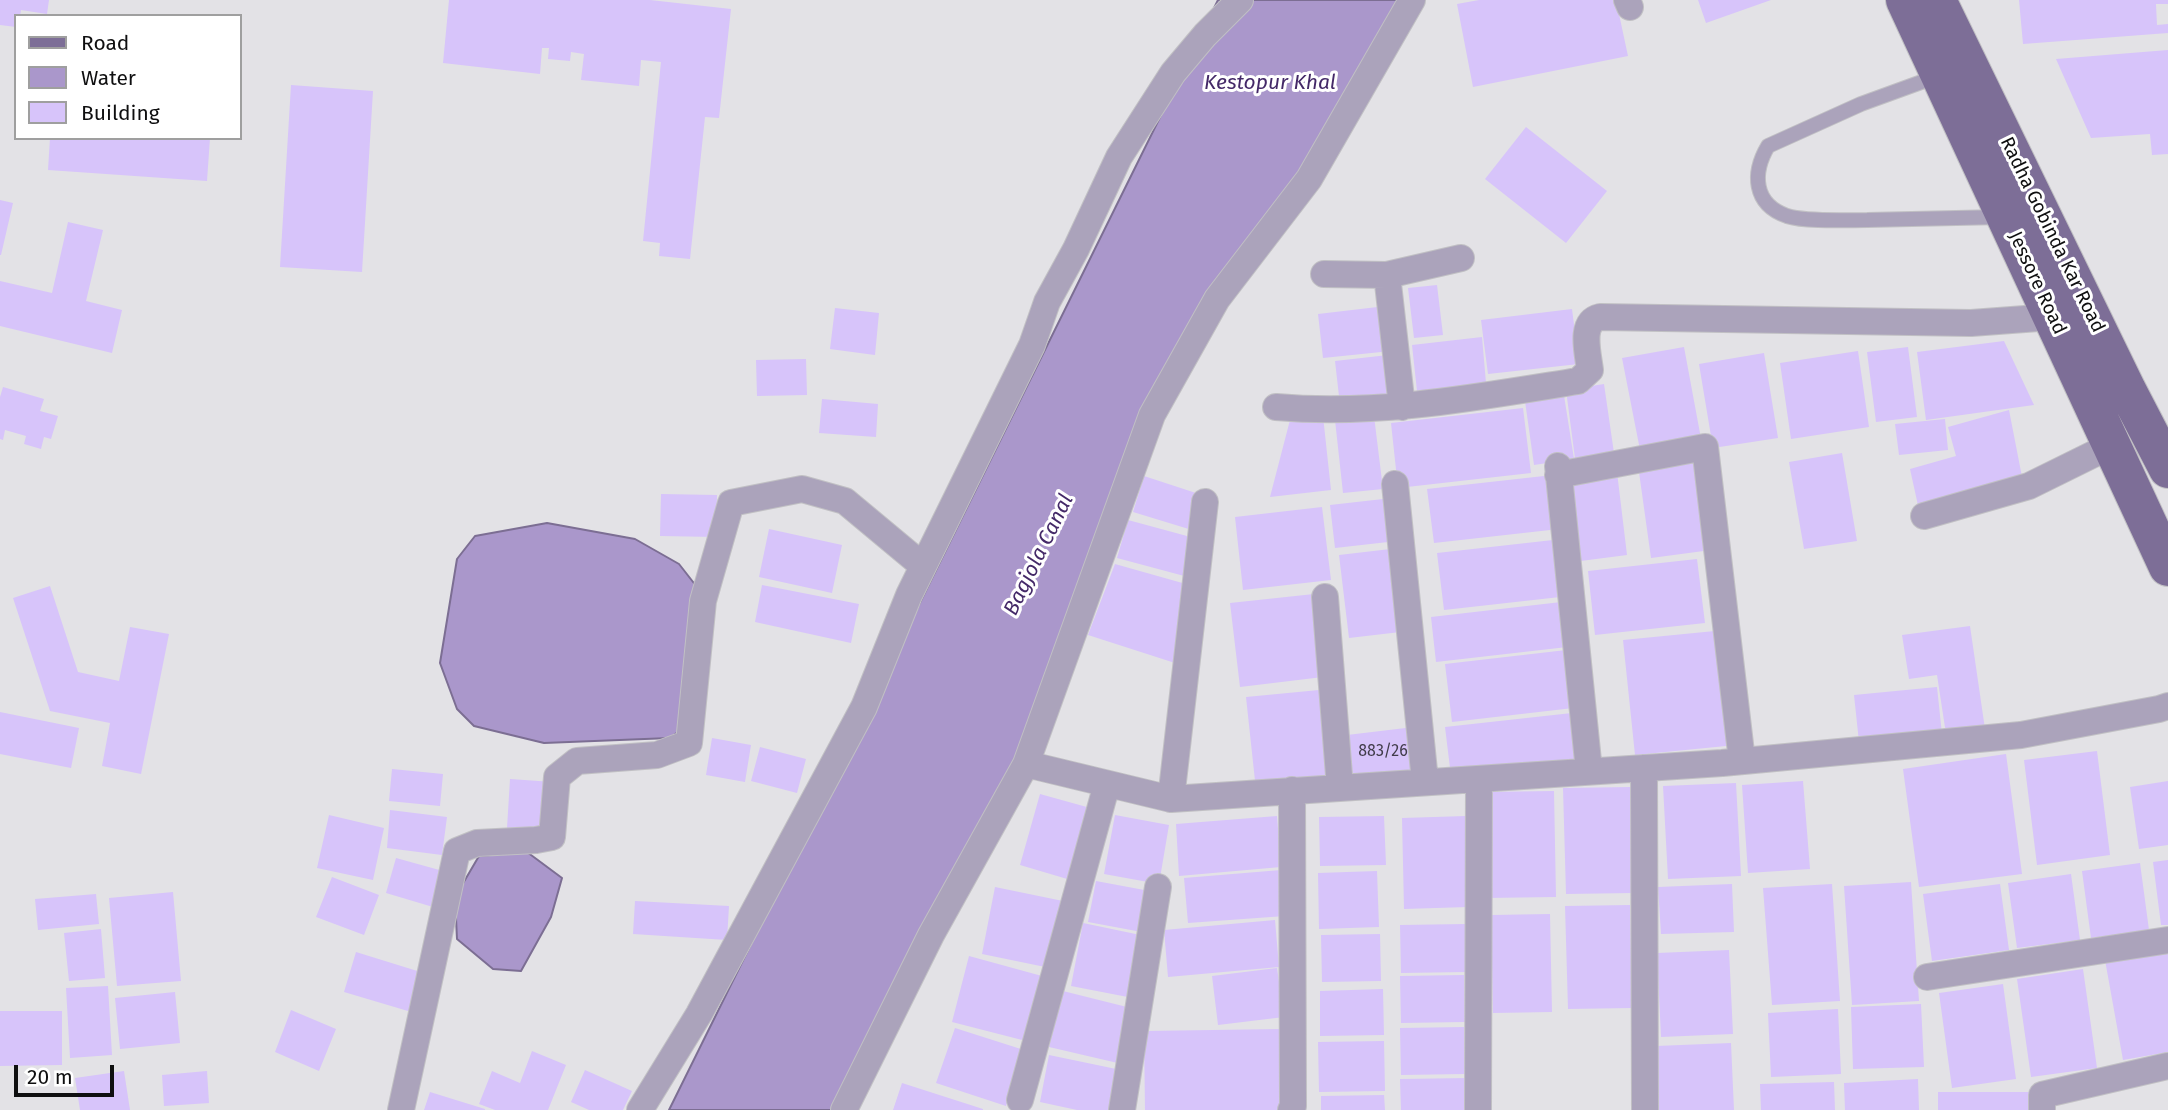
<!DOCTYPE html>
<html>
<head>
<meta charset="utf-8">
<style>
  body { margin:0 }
  #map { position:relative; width:2168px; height:1110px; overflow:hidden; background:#e3e2e6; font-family:"Fira Sans",sans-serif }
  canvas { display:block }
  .legend { position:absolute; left:14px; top:14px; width:228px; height:126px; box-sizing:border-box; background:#fff; border:2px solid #9f9f9f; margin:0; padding:9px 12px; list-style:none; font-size:21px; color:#0f0f10 }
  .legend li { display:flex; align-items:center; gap:14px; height:35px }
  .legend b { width:35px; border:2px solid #9f9f9f }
  .scale { position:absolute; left:14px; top:1065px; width:100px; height:32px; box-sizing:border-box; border:4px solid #0f0f10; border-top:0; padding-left:9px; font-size:21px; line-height:24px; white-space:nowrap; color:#0f0f10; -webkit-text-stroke:5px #fff; paint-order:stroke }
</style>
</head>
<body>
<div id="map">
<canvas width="2168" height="1110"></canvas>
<ul class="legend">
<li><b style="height:9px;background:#7d6e97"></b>Road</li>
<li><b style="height:19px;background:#aa97cb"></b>Water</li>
<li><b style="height:19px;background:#d7c4fa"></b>Building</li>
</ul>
<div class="scale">20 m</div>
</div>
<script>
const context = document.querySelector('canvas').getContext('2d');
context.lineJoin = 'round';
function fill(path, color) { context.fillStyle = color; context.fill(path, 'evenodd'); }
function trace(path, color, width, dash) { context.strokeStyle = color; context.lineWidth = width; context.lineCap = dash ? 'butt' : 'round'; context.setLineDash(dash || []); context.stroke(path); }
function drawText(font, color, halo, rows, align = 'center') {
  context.font = font + ' "Fira Sans",sans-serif'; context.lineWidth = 6; context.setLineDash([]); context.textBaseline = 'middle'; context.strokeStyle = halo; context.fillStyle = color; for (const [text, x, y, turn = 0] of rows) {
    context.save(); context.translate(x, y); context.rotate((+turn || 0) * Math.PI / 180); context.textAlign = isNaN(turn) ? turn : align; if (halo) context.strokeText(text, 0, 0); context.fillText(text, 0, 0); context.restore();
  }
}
const water = new Path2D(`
  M1218,0H1408L1168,378L1013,774L847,1110H669Z
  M547,523L635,539L679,564L711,605L691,722L670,738L544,743L474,726L457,709L440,663L457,559L475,536Z
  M527,852L562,878L551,917L521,971L493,969L457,939L455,897L479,856Z`);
fill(water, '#aa97cb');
trace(water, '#7c6e93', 2);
fill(new Path2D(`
  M0,0H49L47,14L21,10L20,16H16V27L0,25Z
  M449,0H650L731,9L719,118L705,117L690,259L659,256L660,243L643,241L661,62L641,60L639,86L581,80L584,54L571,52L570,61L548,59L549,48H542L540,74L443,63Z
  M1479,0H1616L1628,56L1473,87L1457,4Z
  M1698,0H1771L1706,23Z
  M2019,0H2168V4H2156L2157,25L2168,24V33L2023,44Z
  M2168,50V154L2152,155L2150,134L2091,138L2056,59Z
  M291,85L373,91L362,272L280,267Z
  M1526,127L1607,191L1566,243L1485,179Z
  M50,138H210L207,181L48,170Z
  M0,200L13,203L1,255H0Z
  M68,222L103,230L86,301L122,310L112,353L0,326V281L52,293Z
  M1437,285L1443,335L1414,338L1408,288Z
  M1386,306L1391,351L1323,358L1318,314Z
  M835,308L879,313L875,355L830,349Z
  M1572,309L1579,364L1488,374L1481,320Z
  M1482,337L1486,383L1417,391L1412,345Z
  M2004,341L2034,405L1926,420L1917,352Z
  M1684,347L1702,444L1641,455L1622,358Z
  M1908,347L1917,417L1876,422L1867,352Z
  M1858,351L1869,427L1791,439L1780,363Z
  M1764,353L1778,438L1713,448L1699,364Z
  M1388,355L1393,399L1340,405L1335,361Z
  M806,359L807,395L757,396L756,360Z
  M1604,384L1615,460L1576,466L1566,390Z
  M3,387L44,399L40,411L58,416L51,439L44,437L41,449L24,444L26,436L5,430L3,440L0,439V397Z
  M1563,389L1574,459L1534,465L1524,394Z
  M822,399L878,404L876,437L819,433Z
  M1523,408L1531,473L1398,488L1391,423Z
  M2009,410L2023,482L1919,510L1910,469L1956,456L1948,427Z
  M1323,416L1331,490L1270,497L1290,420Z
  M1374,416L1383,489L1343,493L1335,420Z
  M1945,419L1948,450L1899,455L1895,424Z
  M1842,453L1857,541L1804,549L1789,462Z
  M1699,457L1711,550L1651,558L1638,465Z
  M1617,472L1627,555L1573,562L1563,479Z
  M1553,475L1559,529L1434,543L1427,489Z
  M1144,476L1202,495L1192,530L1133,512Z
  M661,494L717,495L716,537L660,536Z
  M1392,498L1397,541L1335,548L1330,505Z
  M1322,507L1331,580L1243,590L1235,517Z
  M1128,520L1198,539L1188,577L1117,558Z
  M769,529L842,545L832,593L759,577Z
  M1562,539L1569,596L1444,610L1437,553Z
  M1399,548L1409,631L1349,638L1339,555Z
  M1697,559L1705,623L1595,635L1588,571Z
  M1115,564L1193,586L1175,663L1088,635Z
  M762,585L859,604L851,643L755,622Z
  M50,586L78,672L119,681L130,627L169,634L141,774L102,766L110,723L50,711L13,598Z
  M1314,594L1323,677L1240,687L1230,603Z
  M1570,601L1576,646L1436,662L1431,617Z
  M1970,626L1985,729L1946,734L1937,675L1909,679L1902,635Z
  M1725,630L1736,745L1635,755L1623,640Z
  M1575,649L1582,707L1452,722L1445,664Z
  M1937,687L1942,734L1859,742L1854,695Z
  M1319,690L1329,782L1256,790L1246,697Z
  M0,712L79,728L71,768L0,754Z
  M1581,712L1586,761L1451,776L1445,727Z
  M1414,727L1419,769L1351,776L1347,735Z
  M712,738L751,745L745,782L706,775Z
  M760,747L806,759L797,793L751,781Z
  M2097,751L2110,855L2037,865L2024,760Z
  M2006,754L2022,874L1919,887L1903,769Z
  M392,769L443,774L440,806L389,801Z
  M510,779L553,782L549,831L507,828Z
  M1803,781L1810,869L1748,873L1742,785Z
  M2168,781V845L2139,849L2130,787Z
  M1736,783L1741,876L1668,879L1663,786Z
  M1632,787L1634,893L1566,894L1563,788Z
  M1554,791L1556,897L1485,898L1483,792Z
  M1040,794L1094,809L1074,881L1020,865Z
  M390,810L447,817L442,855L387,848Z
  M329,815L384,828L373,880L317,868Z
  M1115,815L1169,825L1159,884L1104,874Z
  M1277,816L1281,867L1179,876L1176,824Z
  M1384,816L1386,865L1320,866L1319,817Z
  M1466,816L1468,907L1404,909L1402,818Z
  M396,858L443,871L433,907L386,893Z
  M2168,860V925H2161L2153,862Z
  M2140,863L2149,930L2091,938L2082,871Z
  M1281,870L1285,916L1188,923L1184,878Z
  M1377,871L1379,927L1319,929L1318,873Z
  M2071,874L2080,940L2017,948L2008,883Z
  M332,877L379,895L364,935L316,917Z
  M1096,881L1155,892L1147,933L1088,922Z
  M1911,882L1919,1001L1852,1005L1844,886Z
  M1732,884L1734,932L1661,934L1658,887Z
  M1832,884L1840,1001L1772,1005L1763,888Z
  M2000,884L2009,950L1932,961L1923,894Z
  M995,887L1063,901L1050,968L982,954Z
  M173,892L181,981L117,986L109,898Z
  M96,894L99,924L38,930L35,899Z
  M635,901L729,906L727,940L633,934Z
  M1630,905L1632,1008L1568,1009L1565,906Z
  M1550,914L1552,1012L1493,1013L1491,915Z
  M1275,920L1279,967L1168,977L1164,930Z
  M1083,923L1150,937L1138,999L1071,986Z
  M1466,924L1467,972L1401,973L1400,925Z
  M101,929L105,978L69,981L64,933Z
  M1380,934L1381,981L1322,982L1321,935Z
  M2168,948V1052L2123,1060L2105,960Z
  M1729,950L1733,1034L1661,1037L1657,953Z
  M356,952L427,974L418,1014L344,992Z
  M969,956L1042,976L1026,1041L952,1022Z
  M1277,968L1284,1017L1218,1025L1212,976Z
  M2083,969L2097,1068L2031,1077L2017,979Z
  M1464,975L1465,1022L1401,1023L1400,976Z
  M2003,984L2016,1079L1952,1088L1939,993Z
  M108,986L112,1055L70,1058L66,988Z
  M1383,989L1384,1035L1320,1036V991Z
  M1063,991L1135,1009L1122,1064L1049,1047Z
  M175,992L180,1043L120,1049L115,998Z
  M1921,1004L1924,1067L1853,1069L1851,1007Z
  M1838,1009L1841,1074L1771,1077L1768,1013Z
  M291,1010L336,1029L319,1071L275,1052Z
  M0,1011H62V1065L0,1066Z
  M1464,1027L1465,1074L1401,1075L1400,1028Z
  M955,1028L1024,1050L1006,1106L936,1083Z
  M1281,1029L1282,1110H1145L1144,1031Z
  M1384,1041L1385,1091L1319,1092L1318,1042Z
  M1731,1043L1734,1110H1659L1656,1046Z
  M532,1051L566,1065L548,1110H495L479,1104L492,1071L520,1083Z
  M1049,1055L1121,1070L1114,1110H1077L1040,1102Z
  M585,1070L632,1091L623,1110H589L571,1102Z
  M124,1071L130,1110H80L75,1078Z
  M207,1071L209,1103L164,1106L162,1075Z
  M1468,1078L1469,1110H1401L1400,1079Z
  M1918,1079L1919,1110H1845L1844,1083Z
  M1834,1082L1835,1110H1761L1760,1084Z
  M902,1083L983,1109V1110H893Z
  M430,1092L485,1109V1110H424Z
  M1938,1092H2031V1110H1938Z
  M1384,1095L1385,1110H1321V1096Z`), '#d7c4fa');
const service = new Path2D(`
  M1938,76L1861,104L1768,146C1752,173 1753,204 1787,216C1806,222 1846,220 1867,220C1912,219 1956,218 2001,217`);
const minor = new Path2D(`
  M1627,0L1630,7
  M1324,274L1387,275L1461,258
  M1387,275L1402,407
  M1276,407C1378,416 1478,397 1578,381L1590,370C1588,353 1579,322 1600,317L1971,323L2052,317
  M1558,466L1589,771
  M1558,475L1705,447L1742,761
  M1395,484L1425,781
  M1924,516L2029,486L2112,445
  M1325,597L1340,788
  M1026,764L1171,799L1722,763L2021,735L2159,709L2168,706
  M1644,768L1645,1110
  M1171,799L1205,502
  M1927,977L2168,940
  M1020,1100L1107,784
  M401,1110L457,851L477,843L536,840L552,837L557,777L577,761L657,755L689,743L703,601L731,503L802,489L845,501L923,566
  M640,1110L699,1014L864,707L909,595L1032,345L1047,302L1076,249L1119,157L1173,73L1205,35L1240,0
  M844,1110L931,935L1026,764L1152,415L1217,299L1309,179L1412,0
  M1122,1110L1158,887
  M1291,1110L1293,1106L1292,790
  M1478,1110L1479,780
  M2042,1110V1095L2168,1066`);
const primary = new Path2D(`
  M1905,0L2168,567
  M1937,0L2127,390L2168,469`);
trace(service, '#c1c0c4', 16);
trace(minor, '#c1c0c4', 28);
trace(primary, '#c1c0c4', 40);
trace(service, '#aba3bb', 14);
trace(minor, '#aba3bb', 26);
trace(primary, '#7d6e97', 38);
drawText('16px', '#413c4a', null, [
  ["883/26",1383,752]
]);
drawText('19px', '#0f0f10', '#fff', [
  ["Radha Gobinda Kar Road",2052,235,64],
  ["Jessore Road",2037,283,65]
]);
drawText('italic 21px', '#442968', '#fff', [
  ["Kestopur Khal",1270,83],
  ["Bagjola Canal",1039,555,-64]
]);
</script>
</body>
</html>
